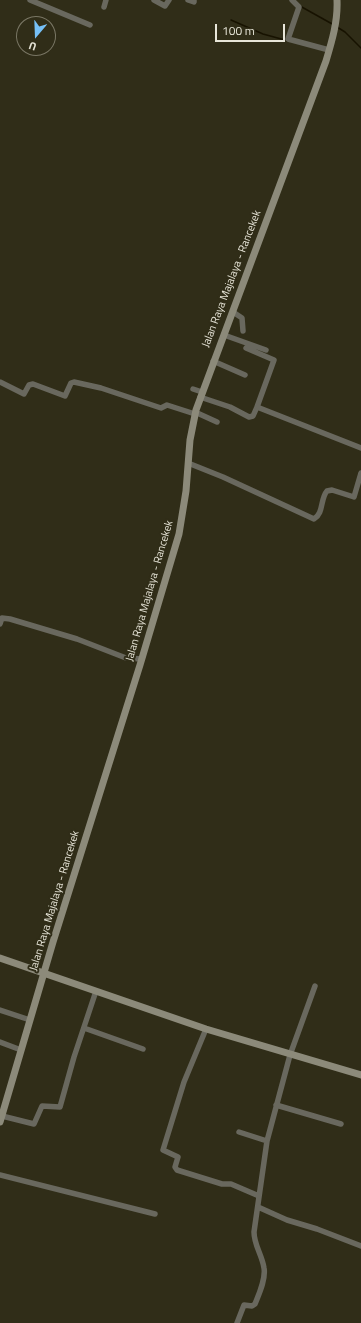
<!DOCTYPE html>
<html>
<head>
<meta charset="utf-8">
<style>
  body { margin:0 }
  #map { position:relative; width:361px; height:1323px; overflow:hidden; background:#302d18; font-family:"Titillium Web",sans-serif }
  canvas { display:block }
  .north { position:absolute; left:16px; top:16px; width:40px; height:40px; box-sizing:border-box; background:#302d18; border:1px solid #7a7765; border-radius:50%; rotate:199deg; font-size:11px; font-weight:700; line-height:16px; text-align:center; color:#e8e6d9 }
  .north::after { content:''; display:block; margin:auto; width:14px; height:18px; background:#76c0f6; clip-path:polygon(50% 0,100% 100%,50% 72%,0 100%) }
  .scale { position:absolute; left:215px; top:24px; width:70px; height:18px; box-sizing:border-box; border:2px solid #e8e6d9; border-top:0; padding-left:5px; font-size:12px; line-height:14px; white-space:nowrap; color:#e8e6d9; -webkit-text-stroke:3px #302d18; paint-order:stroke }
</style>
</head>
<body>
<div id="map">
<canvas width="361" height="1323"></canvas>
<div class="north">U</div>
<div class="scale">100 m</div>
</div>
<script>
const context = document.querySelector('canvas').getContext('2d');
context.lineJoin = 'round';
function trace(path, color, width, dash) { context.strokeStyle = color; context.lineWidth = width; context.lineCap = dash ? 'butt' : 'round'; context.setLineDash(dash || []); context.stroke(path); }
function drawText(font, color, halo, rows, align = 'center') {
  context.font = font + ' "Titillium Web",sans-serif'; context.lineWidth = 4; context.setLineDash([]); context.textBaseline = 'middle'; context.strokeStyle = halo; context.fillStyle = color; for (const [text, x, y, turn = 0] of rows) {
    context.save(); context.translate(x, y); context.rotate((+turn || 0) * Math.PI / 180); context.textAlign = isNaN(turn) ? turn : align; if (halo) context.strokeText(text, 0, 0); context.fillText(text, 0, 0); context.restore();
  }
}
trace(new Path2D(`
  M300,6L334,25
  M231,20L263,34L285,40L286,38
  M337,27L345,32L361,48`), '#171200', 1.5);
trace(new Path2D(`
  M30,0L90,25
  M154,0L165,6L169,0
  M188,0L194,2V0
  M292,0L299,7L288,39L329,50
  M104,7L106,0
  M233,312L242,318L243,331
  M224,335L266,350
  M246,348L274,360L257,407
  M213,361L245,375
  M0,382L24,394L29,385L33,384L65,396L71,383L74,382L101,388L161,408L167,405L195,414
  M193,389L202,392
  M200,397L230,407L249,417L253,416L257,407L361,448
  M195,412L217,422
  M188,463L223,477L314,519C324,513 320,499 327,491L332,490L354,497L361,473
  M0,624L2,618L10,619L77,639L126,658L142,659
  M0,1010L30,1020
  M84,1028L143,1049
  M206,1029L184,1082L163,1150L178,1157L175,1167L177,1170L222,1184H231L259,1196
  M0,1042L21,1050
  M276,1105L341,1124
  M2,1116L34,1124L42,1106L60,1107L74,1057L96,991
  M239,1132L267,1141
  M0,1175L155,1214
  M258,1207L287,1220L317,1229L361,1246
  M237,1323L244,1305L252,1306L255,1304C259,1294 266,1279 264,1268C262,1255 254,1245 254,1232L267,1141L290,1055L315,986`), '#69685e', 5.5);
trace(new Path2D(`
  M0,958L206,1029L361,1075
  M0,1122L53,942L140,665L179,534L186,491L190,440L196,410L326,61C332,41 338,21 337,0`), '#8c8a7a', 7);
drawText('11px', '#e8e6d9', '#302d18', [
  ["Jalan Raya Majalaya - Rancekek",232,279,-69],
  ["Jalan Raya Majalaya - Rancekek",150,591,-74],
  ["Jalan Raya Majalaya - Rancekek",55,901,-73]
]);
</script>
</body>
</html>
